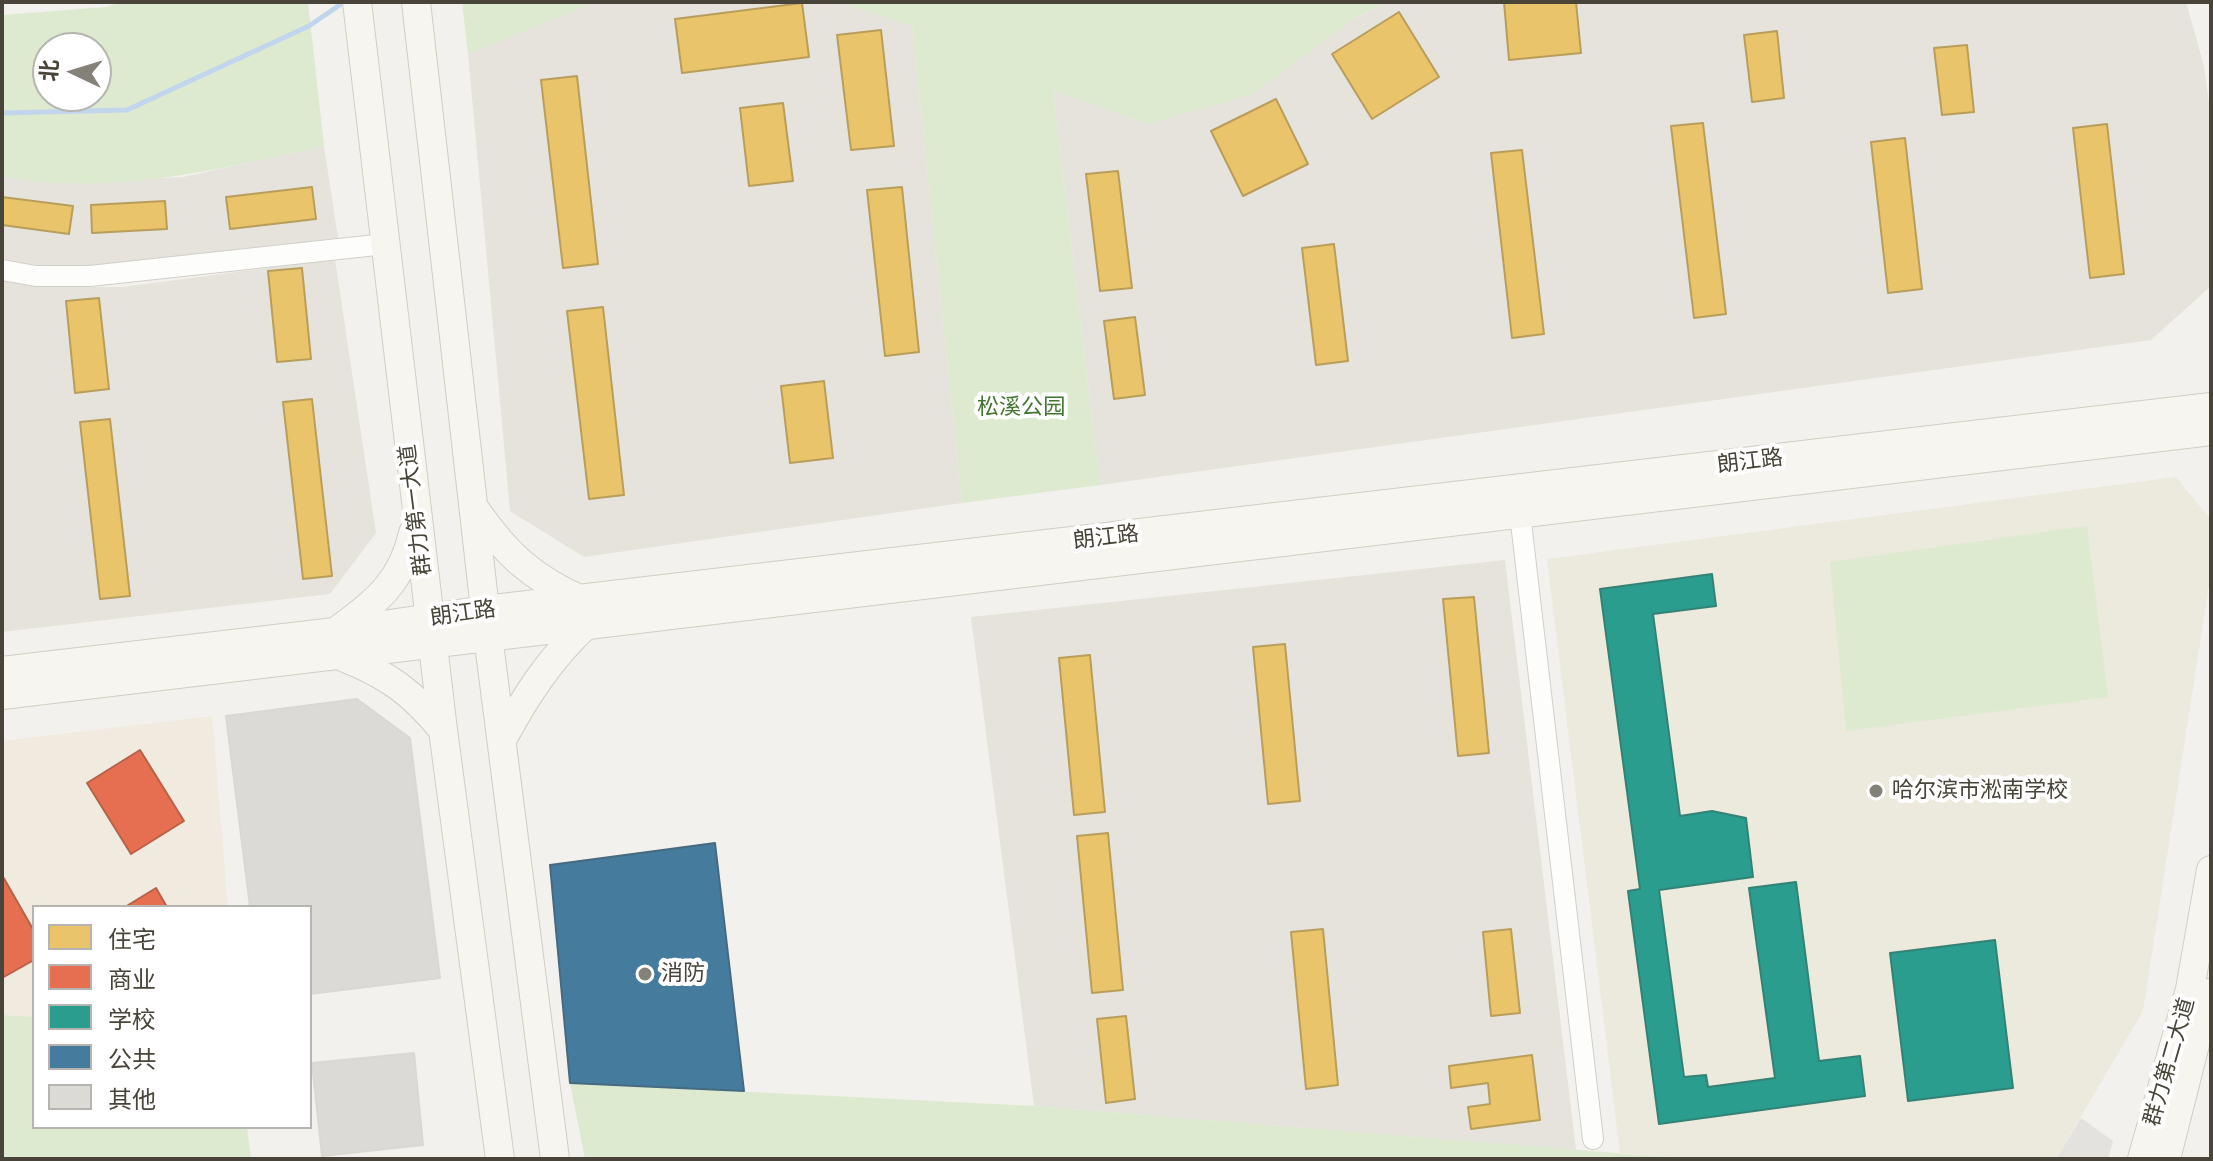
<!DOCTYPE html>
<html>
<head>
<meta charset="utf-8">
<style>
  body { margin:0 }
  #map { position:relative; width:2213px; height:1161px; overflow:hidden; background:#f2f1ed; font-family:"Fira Sans Condensed","Noto Sans SC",sans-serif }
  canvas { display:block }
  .frame { position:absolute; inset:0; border:4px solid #484439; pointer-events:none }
  .legend { position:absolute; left:32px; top:905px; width:280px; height:224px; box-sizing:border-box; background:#fff; border:2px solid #b6b4b0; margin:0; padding:10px 14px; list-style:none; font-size:24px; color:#484439 }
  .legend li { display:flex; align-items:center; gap:16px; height:40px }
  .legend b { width:40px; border:2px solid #b6b4b0 }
  .north { position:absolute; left:32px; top:32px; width:80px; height:80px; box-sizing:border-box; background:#fff; border:2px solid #b6b4b0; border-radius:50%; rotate:274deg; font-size:22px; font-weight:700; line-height:32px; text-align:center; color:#484439 }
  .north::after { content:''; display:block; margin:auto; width:28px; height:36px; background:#848178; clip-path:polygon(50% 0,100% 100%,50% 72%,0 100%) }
</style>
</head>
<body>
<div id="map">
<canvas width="2213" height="1161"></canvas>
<div class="frame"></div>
<ul class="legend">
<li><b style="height:22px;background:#e9c46a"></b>住宅</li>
<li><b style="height:22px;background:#e76f51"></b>商业</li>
<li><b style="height:22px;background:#2a9d8f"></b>学校</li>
<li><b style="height:22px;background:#457b9d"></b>公共</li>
<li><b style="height:22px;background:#dcdad6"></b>其他</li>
</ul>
<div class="north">北</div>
</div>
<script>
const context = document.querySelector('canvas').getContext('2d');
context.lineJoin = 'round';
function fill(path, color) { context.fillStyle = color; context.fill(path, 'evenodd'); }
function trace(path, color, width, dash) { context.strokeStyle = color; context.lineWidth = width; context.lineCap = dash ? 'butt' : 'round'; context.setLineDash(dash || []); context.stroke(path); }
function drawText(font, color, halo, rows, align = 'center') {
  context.font = font + ' "Fira Sans Condensed","Noto Sans SC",sans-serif'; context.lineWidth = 8; context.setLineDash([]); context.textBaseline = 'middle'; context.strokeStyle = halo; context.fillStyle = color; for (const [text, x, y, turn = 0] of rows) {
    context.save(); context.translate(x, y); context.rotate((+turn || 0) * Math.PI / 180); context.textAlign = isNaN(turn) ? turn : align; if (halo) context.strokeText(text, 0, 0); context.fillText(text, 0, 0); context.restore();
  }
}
fill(new Path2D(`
  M595,2H838L912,26L962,503L584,557L510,511L468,54Z
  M1387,2H2186L2204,66L2211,118V286L2151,340L1100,485L1053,90L1147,124Z
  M324,146L339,244L123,264L68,267L2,262V176L69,182L183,177Z
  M335,259L376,533L330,594L2,632V278L46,287H123Z
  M1505,560L1576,1150L1034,1106L971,617Z`), '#e5e3db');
fill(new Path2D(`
  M212,716L228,907H34V1017L2,1015V741Z`), '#f0ebde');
fill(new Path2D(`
  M2176,477L2211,520V572L2143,1011L2056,1159H1690L1620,1153L1547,559Z`), '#ece9dd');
fill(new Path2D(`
  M122,2H308L324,146C220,169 109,197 2,176V15L106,7ZM96,48V96H48V48Z
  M462,2H595L468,54Z
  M838,2H1387L1355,18L1253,94L1147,124L1053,90L1100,485L962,503L912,26Z
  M2087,526L2108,697L1846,731L1830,562Z
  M2,1015L34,1017V1127H247L251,1159H2Z
  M570,1083L1034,1106L1690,1159H585Z`), '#ddeacf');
fill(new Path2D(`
  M2081,1118L2113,1141L2108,1159H2056Z`), '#e4e2de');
const homes = new Path2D(`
  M1504,2H1576L1581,53L1509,60Z
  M802,3L809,57L682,73L675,19Z
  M1399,12L1439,77L1372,119L1332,54Z
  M881,30L894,146L851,150L837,35Z
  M1777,31L1784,98L1752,102L1744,35Z
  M1967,45L1974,112L1942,115L1934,48Z
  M577,76L598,264L563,268L541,80Z
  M1276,99L1308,164L1243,196L1211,131Z
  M783,103L793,181L749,186L740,108Z
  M1703,123L1726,314L1694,318L1671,126Z
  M2107,124L2124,274L2090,278L2073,128Z
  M1905,138L1922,289L1888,293L1871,142Z
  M1522,150L1544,334L1512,338L1491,153Z
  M1118,171L1132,288L1100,291L1086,174Z
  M312,187L316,219L230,229L226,197Z
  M902,187L919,352L885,356L867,190Z
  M2,197L73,206L69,234L2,225Z
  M165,201L167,229L92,233L91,205Z
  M1334,244L1348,361L1316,365L1302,248Z
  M302,268L311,359L277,362L268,271Z
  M99,298L109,389L75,393L66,301Z
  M603,307L624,495L589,499L567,311Z
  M1135,317L1145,395L1114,399L1104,321Z
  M824,381L833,458L790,463L781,386Z
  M312,399L332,576L303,579L283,402Z
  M110,419L130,596L100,599L80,422Z
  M1474,597L1489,753L1458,756L1443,599Z
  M1285,644L1300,801L1268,804L1253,647Z
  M1090,655L1105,812L1074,815L1059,658Z
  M1108,833L1123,990L1092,993L1077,836Z
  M1323,929L1338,1085L1306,1089L1291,932Z
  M1511,929L1520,1013L1491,1016L1483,932Z
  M1126,1016L1135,1099L1106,1103L1097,1019Z
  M1532,1055L1540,1120L1471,1129L1468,1107L1490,1104L1488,1083L1451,1088L1449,1066Z`);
fill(homes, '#e9c46a');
trace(homes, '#b99e5b', 2);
const shops = new Path2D(`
  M140,750L184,821L131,854L87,783Z
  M2,875L34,931V960L2,978Z
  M156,888L167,907H125Z`);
fill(shops, '#e76f51');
trace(shops, '#b7624a', 2);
const schools = new Path2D(`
  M1712,574L1716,606L1653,614L1680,816L1712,811L1746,818L1753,877L1659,890L1684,1077L1706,1075L1708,1087L1775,1078L1749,888L1796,882L1819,1061L1860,1056L1865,1096L1659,1124L1628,891L1640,889L1600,589Z
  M1995,940L2013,1088L1908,1101L1890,953Z`);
fill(schools, '#2a9d8f');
trace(schools, '#338275', 2);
const public = new Path2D(`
  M715,843L744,1091L570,1083L550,865Z`);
fill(public, '#457b9d');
trace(public, '#466a7f', 2);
trace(new Path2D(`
  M2,113L127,110L309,26L344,2`), '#c1d6ec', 5);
const building = new Path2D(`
  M357,699L410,738L440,978L310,994V907H250L226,716Z
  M414,1053L423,1145L322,1156L312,1063Z`);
fill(building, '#dcdad6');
trace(building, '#dad8d3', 2);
const street = new Path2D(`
  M2,270L36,276H90L385,244
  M1520,514L1593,1139`);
const secondary = new Path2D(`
  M357,2L443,730L500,1159
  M416,2L488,636L555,1159
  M475,509C506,554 531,577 581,600
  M338,630C377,601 402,582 413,533
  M343,657C388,675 412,692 443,730
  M2,671L335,632L485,610L2211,407
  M2,695L2211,431
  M502,740C525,697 550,658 586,625
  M2142,1159L2190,989L2211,870
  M2166,1159L2208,993`);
trace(street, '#d0cfcb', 22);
trace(secondary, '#d0cec4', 30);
trace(street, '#fdfdfc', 20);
trace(secondary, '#f6f5f0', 28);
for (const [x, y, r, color] of [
  [1876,791,8,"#848178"],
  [645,974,8,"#848178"]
]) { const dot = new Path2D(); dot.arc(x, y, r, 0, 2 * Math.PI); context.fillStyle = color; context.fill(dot); trace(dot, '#fff', 3); }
drawText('22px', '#437630', '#fff', [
  ["松溪公园",1021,408]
]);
drawText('22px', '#484439', '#fff', [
  ["朗江路",1750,462,-7],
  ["群力第一大道",416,510,-97],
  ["朗江路",1106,538,-7],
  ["朗江路",463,614,-8],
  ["群力第二大道",2170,1062,-74]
]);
drawText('22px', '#484439', '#fff', [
  ["哈尔滨市淞南学校",1892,791],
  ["消防",661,974]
], 'left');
</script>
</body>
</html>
